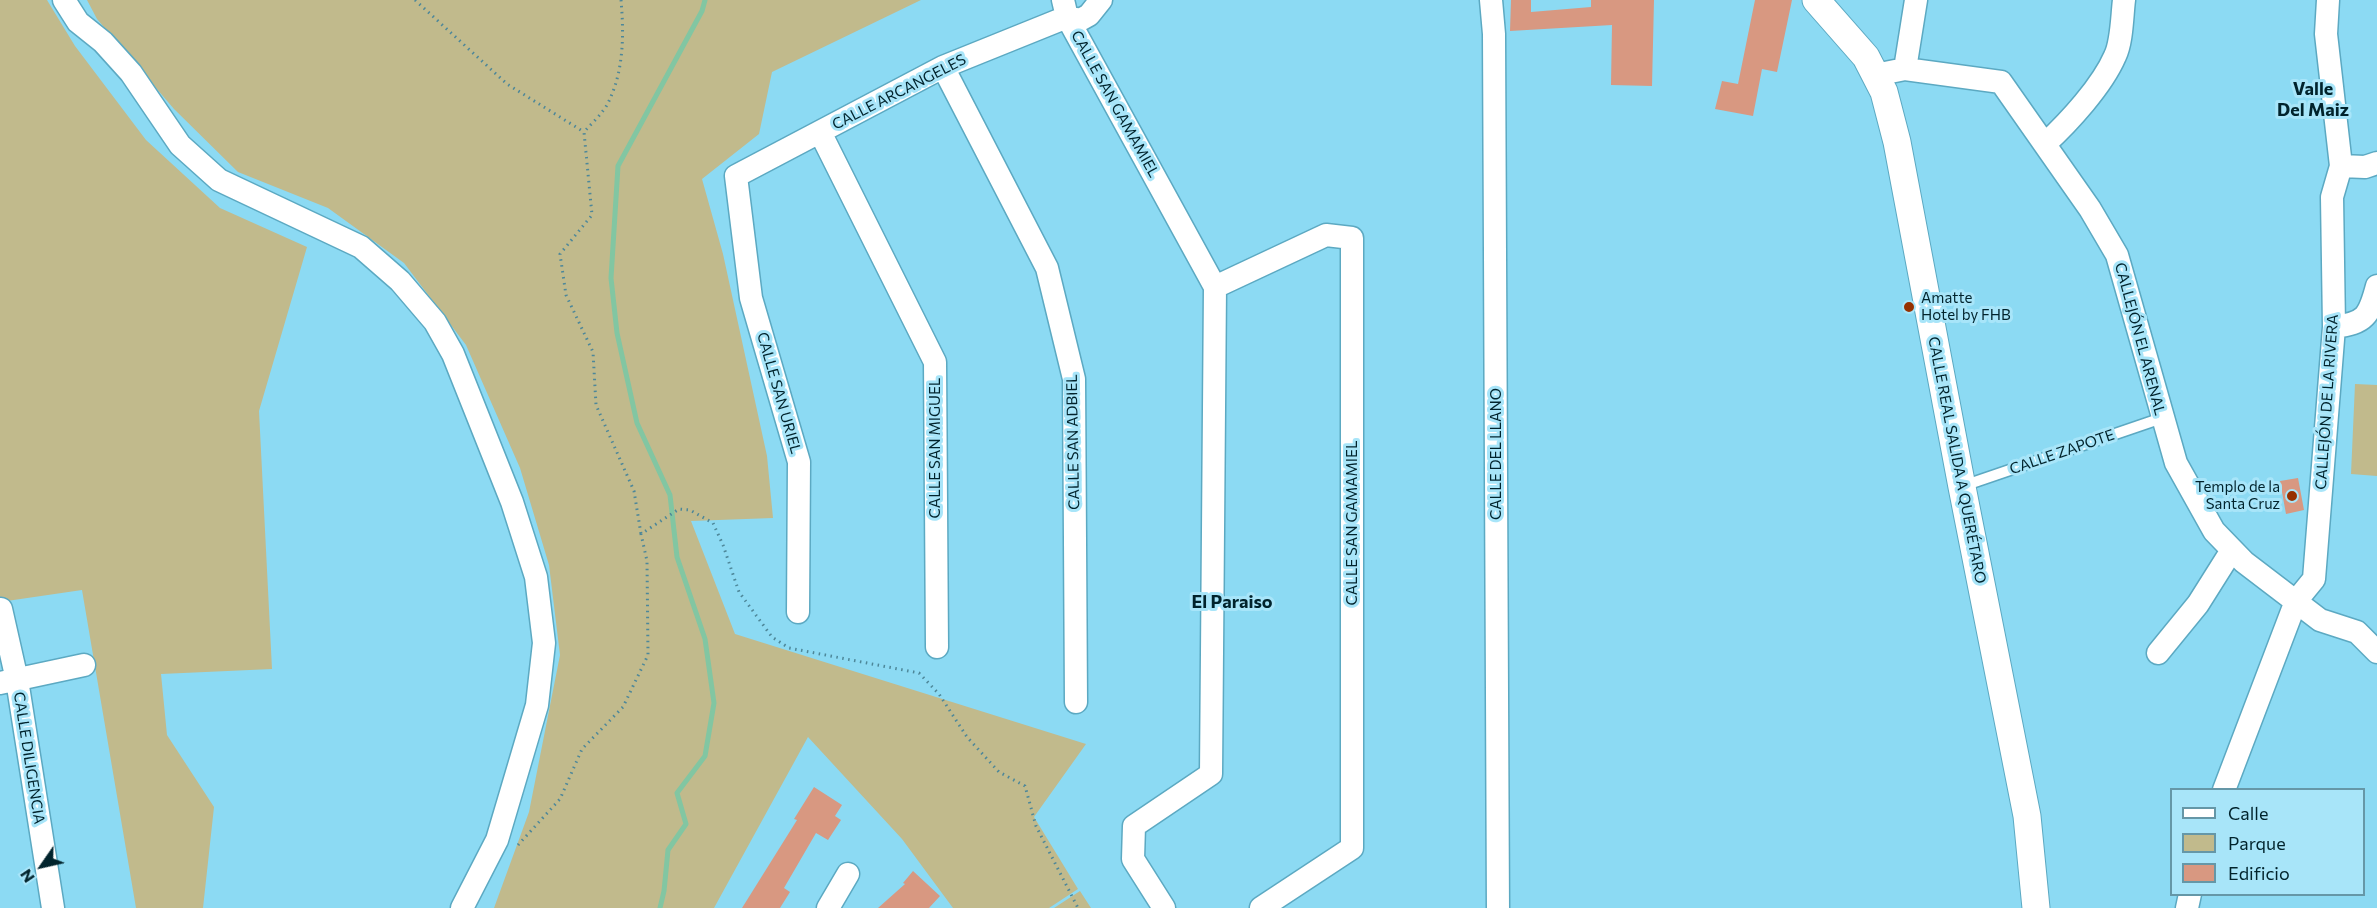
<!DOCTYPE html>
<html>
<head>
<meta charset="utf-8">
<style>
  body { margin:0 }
  #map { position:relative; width:2377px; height:908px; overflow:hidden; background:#8cdaf3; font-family:Commissioner,sans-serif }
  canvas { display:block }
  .legend { position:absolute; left:2170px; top:788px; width:195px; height:108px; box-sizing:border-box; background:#a8e5f9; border:2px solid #6597a7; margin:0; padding:8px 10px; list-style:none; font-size:18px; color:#01232c }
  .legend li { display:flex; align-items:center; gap:12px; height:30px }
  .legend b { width:30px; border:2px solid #6597a7 }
  .north { position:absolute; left:12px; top:836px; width:60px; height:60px; -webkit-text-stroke:4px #a8e5f9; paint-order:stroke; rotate:236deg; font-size:16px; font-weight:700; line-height:24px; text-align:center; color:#01232c }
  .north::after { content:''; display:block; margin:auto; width:21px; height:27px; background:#01232c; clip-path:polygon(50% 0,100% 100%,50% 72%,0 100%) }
</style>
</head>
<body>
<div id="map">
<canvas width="2377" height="908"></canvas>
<ul class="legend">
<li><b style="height:8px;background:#fff"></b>Calle</li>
<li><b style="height:16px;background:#c1ba8c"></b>Parque</li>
<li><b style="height:16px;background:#d89881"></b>Edificio</li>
</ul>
<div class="north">N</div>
</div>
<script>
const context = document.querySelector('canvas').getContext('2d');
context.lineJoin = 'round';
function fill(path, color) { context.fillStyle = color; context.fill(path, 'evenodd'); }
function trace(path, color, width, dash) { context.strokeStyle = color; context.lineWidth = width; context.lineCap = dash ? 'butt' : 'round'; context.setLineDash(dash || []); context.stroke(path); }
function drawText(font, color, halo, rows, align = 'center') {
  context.font = font + ' Commissioner,sans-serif'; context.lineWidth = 6; context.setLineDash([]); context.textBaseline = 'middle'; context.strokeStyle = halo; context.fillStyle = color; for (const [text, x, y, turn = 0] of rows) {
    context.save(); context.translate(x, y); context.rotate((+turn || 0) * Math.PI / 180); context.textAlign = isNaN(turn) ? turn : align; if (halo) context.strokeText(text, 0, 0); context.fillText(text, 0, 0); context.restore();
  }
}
fill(new Path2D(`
  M0,0H47L75,46L146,140L220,208L307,247L259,411L272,669L161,674L167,735L214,807L203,908H136L82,590L0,602Z
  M87,0H921L772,72L759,134L702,179L723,254L767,456L773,518L691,521L735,634L1086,744L1034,817L1078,889L1049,908H953L902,839L808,737L714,908H494L529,812L560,655L549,565L520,468L466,345L404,263L328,208L238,172L174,109L97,19Z
  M2355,384L2377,385V476L2351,474Z
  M1080,891L1091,908H1054Z`), '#c1ba8c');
trace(new Path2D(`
  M660,908L664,891L668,850L686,824L677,793L705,756L714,703L705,639L677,557L670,495L637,423L617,333L611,278L618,166L702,11L705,0`), '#82c6a2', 5);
fill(new Path2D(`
  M1511,0H1531V12L1591,7V0H1654L1652,86L1611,85L1612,25L1510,31Z
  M1755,0H1792L1777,72L1762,69L1753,116L1715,109L1722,81L1738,84Z
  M2298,478L2304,510L2286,514L2280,481Z
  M814,787L842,805L835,816L841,820L828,840L816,833L784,888L790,892L780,908H742L797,820L794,819Z
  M913,871L940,896L929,908H878L905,884L903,883Z`), '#d89881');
const service = new Path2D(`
  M1963,486L2162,418`);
const minor = new Path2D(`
  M64,0L78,22L103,42L131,73L180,145L219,180L361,247L400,281L435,322L453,354L512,502L536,577L544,643L537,705L497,840L462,908
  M1063,0L1067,17L1215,287L1211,774L1134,826L1133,859L1164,908
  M1491,0L1494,34L1498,908
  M943,67L1047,268L1074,379L1076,702
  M1905,69L1916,0
  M1875,75L1905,69L2001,82L2090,209L2117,255L2176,463L2214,531L2244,562L2320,620L2357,632L2377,652
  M820,132L935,362L937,647
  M2045,144C2069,122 2102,86 2115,56C2122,42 2122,16 2124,0
  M2341,166L2365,167L2377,163
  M1215,287L1326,235L1352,238V848L1261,908
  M2334,327C2366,323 2369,316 2377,286
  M1,609L17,680L53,908
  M798,612L799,462L751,298L736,176L943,67L1067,17L1080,20L1089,15L1101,0
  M2158,653L2198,604L2232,550
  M0,683L84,665
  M2224,790L2296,601L2314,579L2334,327L2332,197L2341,166L2326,34L2328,0
  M828,908L848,874
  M2187,908L2190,894`);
const tertiary = new Path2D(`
  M1816,0L1866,57L1884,92L1897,142L1962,487L2027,816L2036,908`);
trace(service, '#5ca9c2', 13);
trace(minor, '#5ca9c2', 25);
trace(tertiary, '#5ca9c2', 29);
trace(new Path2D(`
  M415,0L507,84L584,132
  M621,0C624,34 624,71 608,103C603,113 592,123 584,132L592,215L560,254L566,295L593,352L596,405L634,491L641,534
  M518,845L560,799L582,749L623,707L648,655L647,561L641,534L679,509L690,510L713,523L723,545L739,592L772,637L789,648L919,673L939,694L967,737L999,772L1025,786L1036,826L1078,908`), '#4d8799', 3, [1.5, 4.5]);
trace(service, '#fff', 10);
trace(minor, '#fff', 22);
trace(tertiary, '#fff', 27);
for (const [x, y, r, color] of [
  [1909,307,6,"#963100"],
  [2292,496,6,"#963100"]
]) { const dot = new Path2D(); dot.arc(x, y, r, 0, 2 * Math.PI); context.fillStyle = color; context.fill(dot); trace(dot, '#a8e5f9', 2); }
drawText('15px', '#01232c', '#a8e5f9', [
  ["CALLE ARCANGELES",899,92,-27],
  ["CALLE SAN GAMAMIEL",1115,104,61],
  ["CALLEJÓN EL ARENAL",2140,339,75],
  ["CALLE SAN URIEL",779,393,74],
  ["CALLEJÓN DE LA RIVERA",2327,402,-86],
  ["CALLE SAN ADBIEL",1073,442,-91],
  ["CALLE SAN MIGUEL",935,448,-90],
  ["CALLE ZAPOTE",2062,452,-19],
  ["CALLE DEL LLANO",1496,454,-90],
  ["CALLE REAL SALIDA A QUERÉTARO",1957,460,79],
  ["CALLE SAN GAMAMIEL",1352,523,-90],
  ["CALLE DILIGENCIA",29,758,81]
]);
drawText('15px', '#01232c', '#a8e5f9', [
  ["Amatte",1921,298],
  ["Hotel by FHB",1921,315],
  ["Templo de la",2280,487,"right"],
  ["Santa Cruz",2280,504,"right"]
], 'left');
drawText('bold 18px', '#01232c', '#a8e5f9', [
  ["Valle",2313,89],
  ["Del Maiz",2313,110],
  ["El Paraiso",1232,602]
]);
</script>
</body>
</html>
